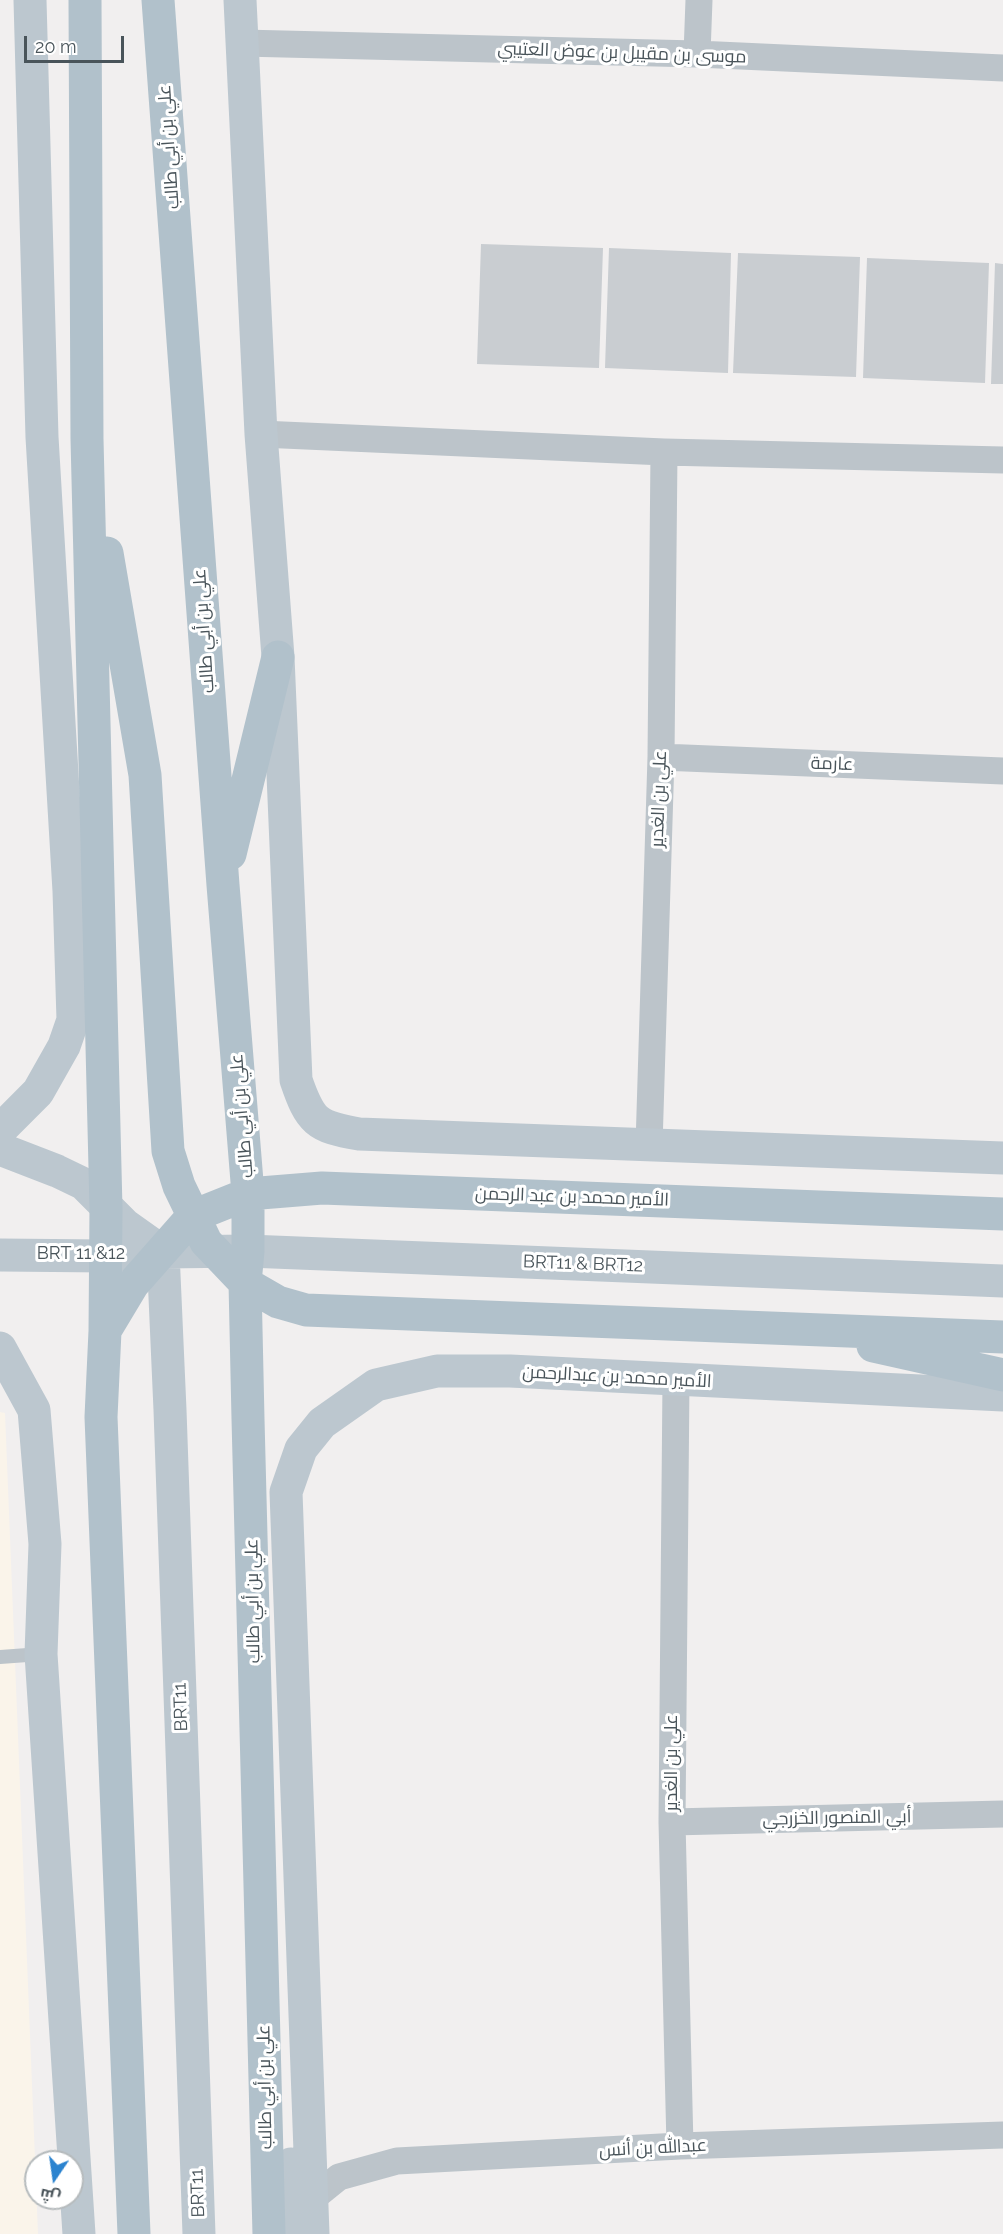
<!DOCTYPE html>
<html>
<head>
<meta charset="utf-8">
<style>
  body { margin:0 }
  #map { position:relative; width:1003px; height:2234px; overflow:hidden; background:#f1efef; font-family:Raleway,Cairo,sans-serif }
  canvas { display:block }
  .north { position:absolute; left:24px; top:2150px; width:60px; height:60px; box-sizing:border-box; background:#fff; border:2px solid #b6bbbd; border-radius:50%; rotate:193deg; font-size:16px; font-weight:700; line-height:24px; text-align:center; color:#49545a }
  .north::after { content:''; display:block; margin:auto; width:21px; height:27px; background:#2b83cf; clip-path:polygon(50% 0,100% 100%,50% 72%,0 100%) }
  .scale { position:absolute; left:24px; top:36px; width:100px; height:27px; box-sizing:border-box; border:3px solid #49545a; border-top:0; padding-left:8px; font-size:18px; line-height:21px; white-space:nowrap; color:#49545a; -webkit-text-stroke:4px #fff; paint-order:stroke }
</style>
</head>
<body>
<div id="map">
<canvas width="1003" height="2234"></canvas>
<div class="north">ش</div>
<div class="scale">20 m</div>
</div>
<script>
const context = document.querySelector('canvas').getContext('2d');
context.lineJoin = 'round';
function fill(path, color) { context.fillStyle = color; context.fill(path, 'evenodd'); }
function trace(path, color, width, dash) { context.strokeStyle = color; context.lineWidth = width; context.lineCap = dash ? 'butt' : 'round'; context.setLineDash(dash || []); context.stroke(path); }
function drawText(font, color, halo, rows, align = 'center') {
  context.font = font + ' Raleway,Cairo,sans-serif'; context.lineWidth = 6; context.setLineDash([]); context.textBaseline = 'middle'; context.strokeStyle = halo; context.fillStyle = color; for (const [text, x, y, turn = 0] of rows) {
    context.save(); context.translate(x, y); context.rotate((+turn || 0) * Math.PI / 180); context.textAlign = isNaN(turn) ? turn : align; if (halo) context.strokeText(text, 0, 0); context.fillText(text, 0, 0); context.restore();
  }
}
fill(new Path2D(`
  M0,1412L5,1413L38,2234H0Z`), '#faf4ea');
fill(new Path2D(`
  M481,244L603,248L599,368L477,364Z
  M609,248L731,253L728,373L605,368Z
  M738,253L860,257L856,377L733,373Z
  M867,258L989,263L985,383L863,378Z
  M995,263L1003,264V384H991Z`), '#c9cdd1');
trace(new Path2D(`
  M0,1657L41,1654`), '#bcc4ca', 14);
trace(new Path2D(`
  M242,43L697,54L1003,68
  M697,54L699,0
  M261,434L664,452L1003,460
  M661,757L1003,771
  M649,1145L661,757L664,452
  M676,1380L672,1822L680,2146
  M672,1822L1003,1814
  M313,2198L339,2177L397,2161L680,2146L1003,2135`), '#bcc4ca', 27);
trace(new Path2D(`
  M240,0L261,434L278,657L296,1080C310,1121 316,1127 359,1134L1003,1158
  M0,1130L38,1092L64,1046L73,1020L69,891L42,437L30,0
  M0,1149L57,1171L84,1184L125,1225L163,1252L170,1410L199,2234
  M0,1255L106,1256L163,1252L248,1251L1003,1281
  M0,1348L34,1410L45,1544L41,1654L79,2234
  M289,2234L291,2164
  M313,2234L286,1492L301,1449L322,1423L376,1385L437,1371H510L1003,1395`), '#bcc7cf', 33);
trace(new Path2D(`
  M85,0L87,439L106,1208L105,1331L101,1417L134,2234
  M158,0L223,885L248,1194V1251L245,1283L248,1419L269,2234
  M107,553L145,775L168,1151L179,1186L206,1242L245,1283L278,1302L306,1310L1003,1337
  M230,854L278,657
  M106,1329L133,1284L193,1216L248,1194L322,1188L1003,1214
  M873,1346L1003,1375`), '#b1c1cb', 33);
drawText('18px', '#49545a', '#fff', [
  ["موسى بن مقيبل بن عوض العتيبي",622,53,2],
  ["علي بن أبي طالب",169,147,-94],
  ["علي بن أبي طالب",204,631,-94],
  ["عارمة",832,764,2],
  ["علي بن الغدير",659,799,-88],
  ["علي بن أبي طالب",242,1116,-95],
  ["الأمير محمد بن عبد الرحمن",572,1197,2],
  ["BRT 11 &12",81,1254],
  ["BRT11 & BRT12",583,1264,2],
  ["الأمير محمد بن عبدالرحمن",617,1377,3],
  ["علي بن أبي طالب",253,1601,-91],
  ["BRT11",181,1707,-92],
  ["علي بن الغدير",672,1763,-90],
  ["أبي المنصور الخزرجي",837,1818,-1],
  ["علي بن أبي طالب",265,2087,-91],
  ["عبدالله بن أنس",653,2148,-3],
  ["BRT11",198,2193,-92]
]);
</script>
</body>
</html>
